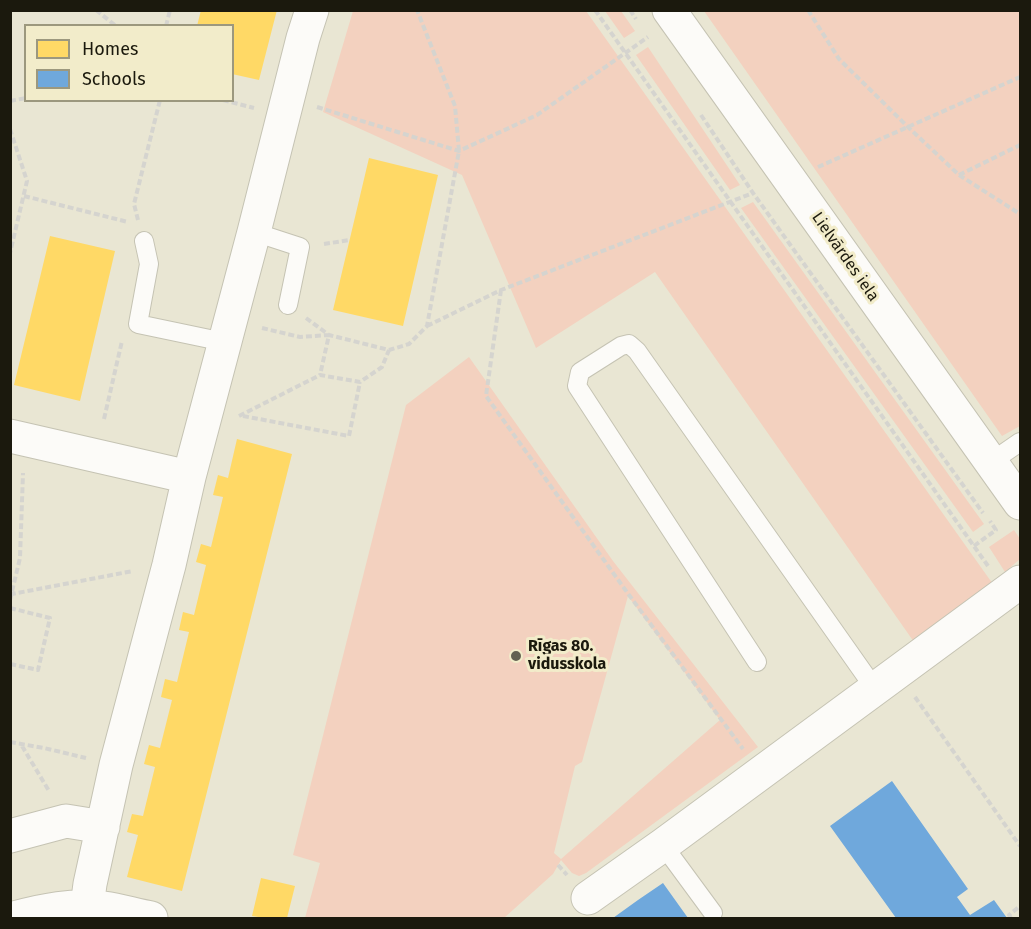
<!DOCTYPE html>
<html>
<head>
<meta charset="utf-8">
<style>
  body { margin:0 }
  #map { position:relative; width:1031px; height:929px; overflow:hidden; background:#e9e6d3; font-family:"Fira Sans",sans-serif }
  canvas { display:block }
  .frame { position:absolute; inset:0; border:12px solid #1b190d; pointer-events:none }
  .legend { position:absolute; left:24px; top:24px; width:210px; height:78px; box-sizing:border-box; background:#f2ecca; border:2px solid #9c987e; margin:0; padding:8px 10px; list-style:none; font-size:18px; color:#1b190d }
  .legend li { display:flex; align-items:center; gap:12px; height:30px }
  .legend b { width:30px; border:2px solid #9c987e }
</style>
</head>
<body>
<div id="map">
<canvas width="1031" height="929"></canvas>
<div class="frame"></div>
<ul class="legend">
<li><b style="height:16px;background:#ffd966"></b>Homes</li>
<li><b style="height:16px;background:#6fa8dc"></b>Schools</li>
</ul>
</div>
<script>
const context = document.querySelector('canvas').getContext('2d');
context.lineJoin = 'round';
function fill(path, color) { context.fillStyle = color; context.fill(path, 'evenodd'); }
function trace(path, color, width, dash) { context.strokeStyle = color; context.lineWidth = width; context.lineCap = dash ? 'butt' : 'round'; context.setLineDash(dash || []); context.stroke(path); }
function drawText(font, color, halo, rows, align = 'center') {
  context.font = font + ' "Fira Sans",sans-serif'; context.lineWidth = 6; context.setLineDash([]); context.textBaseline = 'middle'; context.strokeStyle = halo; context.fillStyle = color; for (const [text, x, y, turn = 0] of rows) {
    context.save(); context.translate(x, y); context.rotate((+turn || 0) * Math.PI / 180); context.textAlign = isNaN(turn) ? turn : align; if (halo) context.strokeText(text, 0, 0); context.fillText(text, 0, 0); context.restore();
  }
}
fill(new Path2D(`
  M353,11H586L995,587L914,642L655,272L536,348L462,175L323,112Z
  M605,11H621L635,31L624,38Z
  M704,11H1020V426L1002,436Z
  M648,47L740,185L730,190L636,55Z
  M753,202L984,524L973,532L741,208Z
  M469,357L613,561L758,747L586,873L579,876L572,873L561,860L553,874L504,918H305L320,863L293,855L406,405ZM628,596L720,720L561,859L554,853L575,766L582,762Z
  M1014,530L1020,539V559L1005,572L989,547Z`), '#f3d1bf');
fill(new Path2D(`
  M201,10H277L259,80L232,74V26H197Z
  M369,158L438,175L403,326L333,310Z
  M50,236L115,251L80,401L14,385Z
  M237,439L292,454L182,891L127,877L138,835L127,832L132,814L143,816L155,767L144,764L149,745L160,748L172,700L161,697L165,679L177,682L189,632L179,630L183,612L194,615L206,565L196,562L201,544L211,547L223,497L213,495L218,475L228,478Z
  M261,878L295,886L287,918H265L252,916Z`), '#ffd966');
fill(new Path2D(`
  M892,781L968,889L957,897L970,915L994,900L1007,918H896L830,826Z
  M663,883L688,918H613L638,900Z`), '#6fa8dc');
const service = new Path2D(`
  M254,232L300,247L288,305
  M144,241L149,264L138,324L224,342
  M991,462L1020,442
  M757,662L577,386L580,372L621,346L629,344L637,351L875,689
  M663,845L713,913`);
const minor = new Path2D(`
  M669,10L1020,503
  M10,436L189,477
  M10,836L66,821L103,827
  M588,898L663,845L1020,582
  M87,907L90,884L116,765L169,565L189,477L254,232L303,38L312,10
  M14,918C43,910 73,904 104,908C119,910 135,915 151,918`);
trace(service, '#c5c3b3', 20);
trace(minor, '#c5c3b3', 35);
trace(new Path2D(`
  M96,10L116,26
  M595,10L988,566
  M630,10L636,19
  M808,10L839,59L908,127L959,175L1020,214
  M166,26L170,10
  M223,100L254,108
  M10,101L26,98
  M317,107L459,151L537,115L648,37
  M701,115L753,193L983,513
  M10,129L27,181L10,253
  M818,167L1020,77
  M959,175L1020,145
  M24,196L128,222
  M138,220L134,204L160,100
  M324,244L350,240
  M501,290L486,396L629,595L743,749
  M306,318L329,335L389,350L409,344L427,326L459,151L455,106L417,10
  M427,326L501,290L753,193
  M262,328L300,337L329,335L320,375
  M239,416L320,375L360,382L382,367L389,350
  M243,416L349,436L360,382
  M104,419L122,341
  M974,546L996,530L990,521
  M10,593L12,594L133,571
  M10,600L20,558L23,473
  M10,608L50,618L38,670L10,664
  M915,697L1020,846
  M10,742L44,748L86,758
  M22,746L49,791
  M558,865L567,875
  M1011,918L1009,915L1020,906`), '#d5d4cf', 4, [6, 3]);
trace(service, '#fcfbf8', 18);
trace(minor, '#fcfbf8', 33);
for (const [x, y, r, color] of [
  [516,656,6,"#636152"]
]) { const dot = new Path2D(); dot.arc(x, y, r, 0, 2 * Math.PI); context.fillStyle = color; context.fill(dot); trace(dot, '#f2ecca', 2); }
drawText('16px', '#1b190d', '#f2ecca', [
  ["Lielvārdes iela",845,257,55]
]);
drawText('bold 16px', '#1b190d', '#f2ecca', [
  ["Rīgas 80.",528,647],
  ["vidusskola",528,665]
], 'left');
</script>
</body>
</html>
